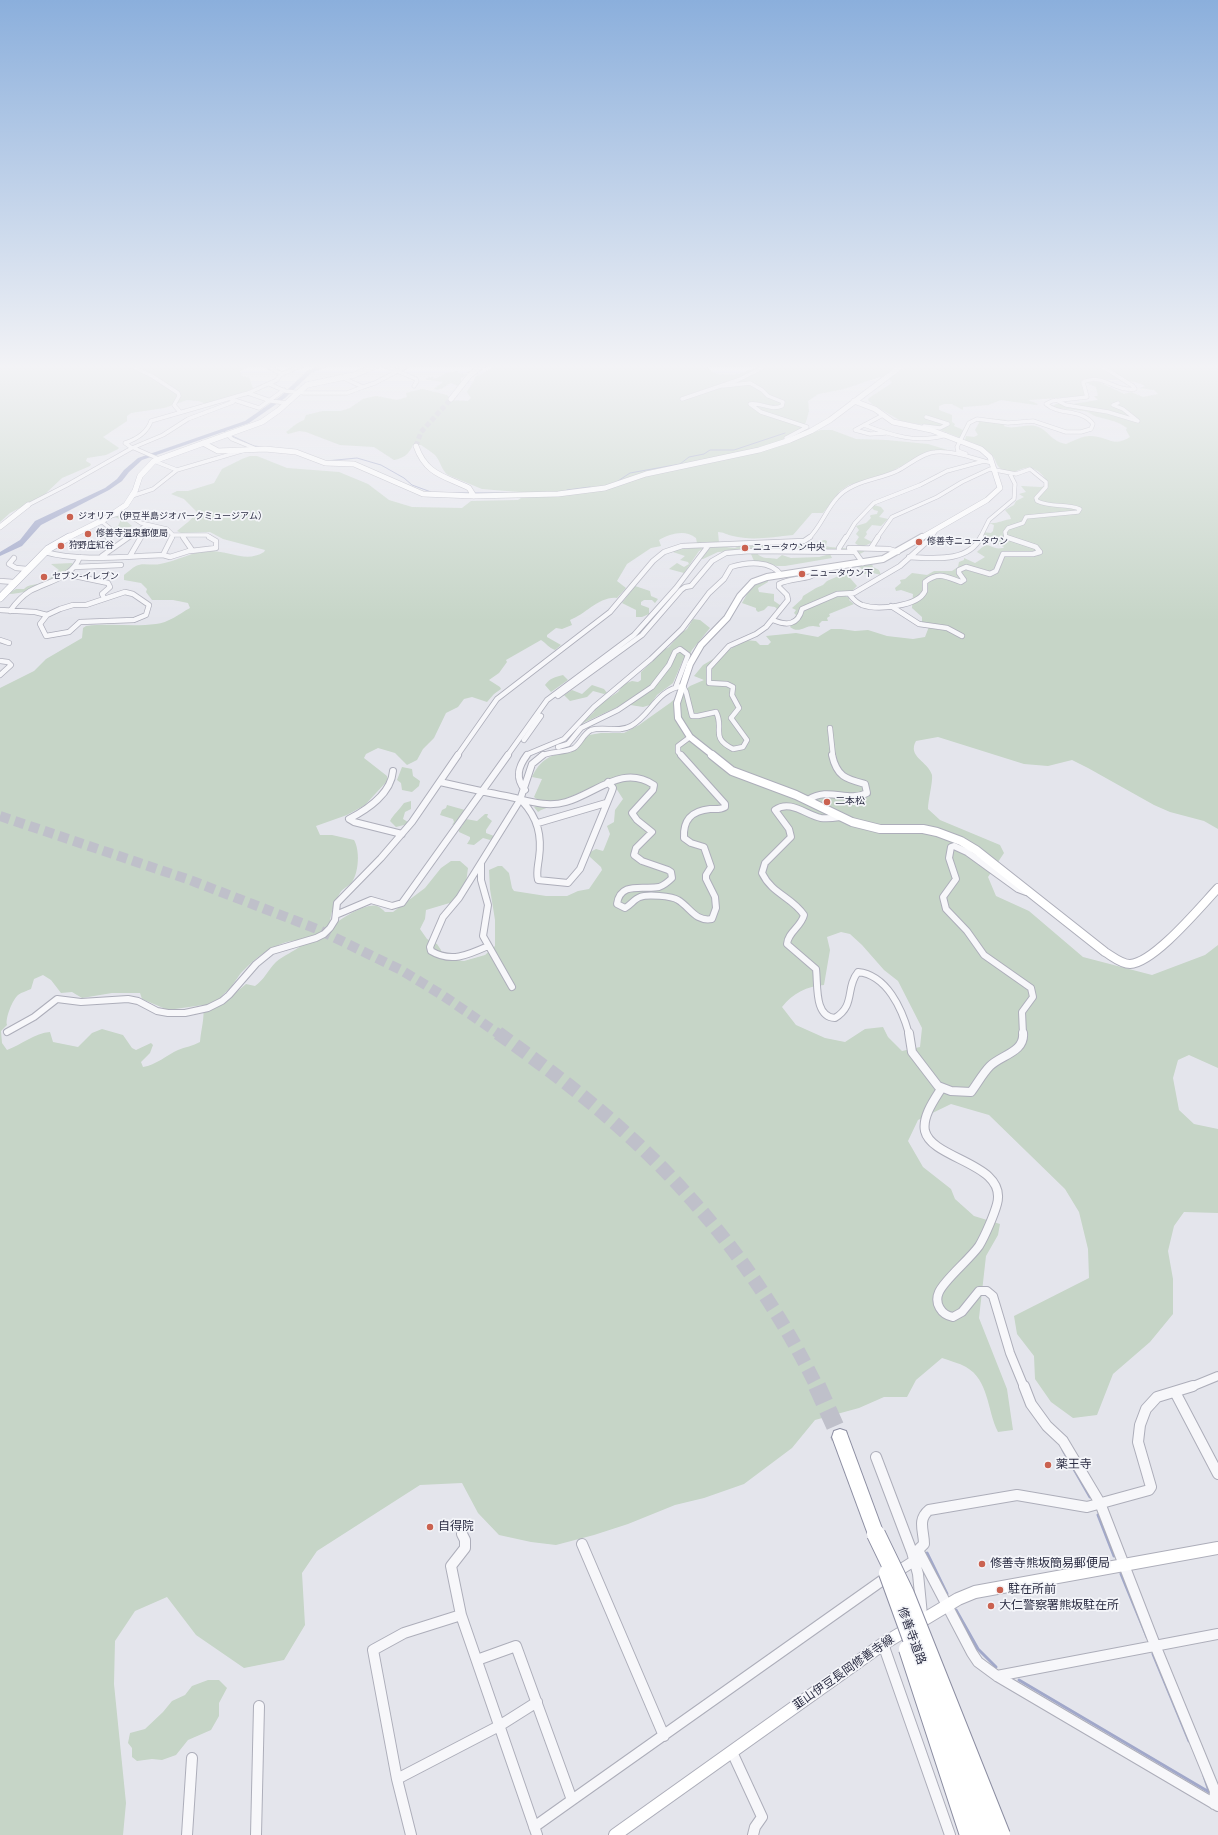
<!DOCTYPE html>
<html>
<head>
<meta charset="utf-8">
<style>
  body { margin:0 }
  canvas { display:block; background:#e4e5ec }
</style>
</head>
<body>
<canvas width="1218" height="1835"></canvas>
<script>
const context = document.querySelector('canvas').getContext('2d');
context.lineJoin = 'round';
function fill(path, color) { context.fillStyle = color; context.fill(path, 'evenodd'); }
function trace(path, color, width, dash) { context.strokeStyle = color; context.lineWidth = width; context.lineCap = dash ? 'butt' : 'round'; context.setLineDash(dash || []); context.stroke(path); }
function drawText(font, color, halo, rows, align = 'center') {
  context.font = font + ' "Nunito Sans","Noto Sans JP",sans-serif'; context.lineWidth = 3.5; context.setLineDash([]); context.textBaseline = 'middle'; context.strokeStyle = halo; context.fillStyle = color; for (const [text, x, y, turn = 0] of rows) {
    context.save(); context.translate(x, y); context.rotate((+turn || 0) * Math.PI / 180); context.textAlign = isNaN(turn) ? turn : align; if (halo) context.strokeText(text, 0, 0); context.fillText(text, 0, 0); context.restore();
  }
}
fill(new Path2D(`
  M0,365H251L240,371L242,376L249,378L253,388L245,392L206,404L199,401L187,400L164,408L131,413L127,416V421L103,437L119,448L118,449L106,455L87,458L86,461L91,464L90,466L62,478L43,496L10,513L0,522Z
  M497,365H705C718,384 748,371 765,365H1218V829L1204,821L1170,812L1154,805L1088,768L1072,760L1048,766L1024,764L938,737L916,741C907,757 928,761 932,775C933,782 928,800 928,809L940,820L1000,845L1004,853L988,877L996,896L1029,911L1083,957L1152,975L1205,955L1218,945V1068L1189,1055L1178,1060L1173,1078L1179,1110L1194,1124L1218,1129V1213L1184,1212L1174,1226L1168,1251L1173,1279V1314L1150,1342L1113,1374L1097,1415L1073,1418L1051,1402L1035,1379L1034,1356L1017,1334L1014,1316L1089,1278L1088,1249L1079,1212L1065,1189L989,1115L951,1104L918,1120L908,1141L923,1167L951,1189L955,1199L974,1216L1000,1224L998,1235L986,1256L979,1318L1007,1389L1013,1430L998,1432C987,1410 989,1380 966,1367C959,1363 950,1361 942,1358L916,1380L907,1397H884L859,1408L815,1420L792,1448L744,1484L704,1498L675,1505L628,1524L594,1535L556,1545L531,1542L499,1535L478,1513L462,1483L420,1485L317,1551L302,1573L305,1625L284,1660L244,1668L196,1635L167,1597L135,1611L115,1641L114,1684L126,1803L123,1835H0V688L34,671L46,659L82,638L83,628L86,626C109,623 133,627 156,624C168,623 179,614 190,608L188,603L173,600H152L146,592L147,589L141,583L124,580V575C128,572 132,568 136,566C142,562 153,566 160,564C178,561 192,551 211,551C229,551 247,563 264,552L265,550L223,539L210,532L181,533L177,531C183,526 194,518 197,512L184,499L171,494L177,491H188L214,483L222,469L242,459L250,456H257L287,468L339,472L368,484L389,500L412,507L462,508L471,501L518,500L524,496L519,492L482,489L448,475C441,470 441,461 435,455C431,452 426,448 421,445H413C409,454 404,458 394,460L374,447L340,445L306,432L299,431L288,434L286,432C293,427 296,423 304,420L306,415L323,411H341L350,408L363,399L376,396L397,400L407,397L406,393L422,389L447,395L449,397L447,400L468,401L471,398L467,392L476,377ZM879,377L889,379L892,383L869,398L868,400L872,404L901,421L930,426L958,437H961L963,430L954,426L955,424L952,422V415L939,410V406L944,404H952L963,410V407L988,405L1001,400L1036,405L1038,404L1028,400L1085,396C1087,390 1080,387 1081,381L1085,379C1105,381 1127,376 1145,386L1140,388L1154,390L1158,394L1143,397L1131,392L1124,394L1097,381H1087V383L1096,387L1098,396H1094L1098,400L1073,404H1056L1053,406C1063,410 1073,409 1084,411C1090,412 1093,416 1098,417C1109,420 1118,421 1127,428L1126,430L1130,437C1113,448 1107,436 1090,436C1082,436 1073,441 1066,444C1049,441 1049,429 1035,426C1025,424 1013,430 1004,426L1006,420L985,418L978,420L979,423L975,430L978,435L974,437L966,436L965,440C974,443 985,447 992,455C997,461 996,468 1005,471C1014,474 1017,470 1025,468C1035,466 1047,476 1047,486L1040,487L1021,486L1026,492L1019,494L1024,497L1016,501L1014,505L1005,510L1010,516L1011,519C1003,520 997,524 989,523L994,525L993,531L991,533L983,532V535L992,538L995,543L1004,547L1003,548C988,551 991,538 977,552L985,557L975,563L964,558V560L959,562L958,567L952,571H934L927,575L912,573L905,579L900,580L901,583L895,588L896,591L901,590L913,594L912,608L922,617V622L930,624L925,637L913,639L887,636L868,630L855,631L841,629H831L818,637L796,633L766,636L771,642L768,645H760L756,641L745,640L739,644L703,665L694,676L704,680L690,686L670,703L639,725L624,733H601L589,735L570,753C551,753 540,760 532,777L542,779L534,797L542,803L541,805L534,807L538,812C546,806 557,807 567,804V798L600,784L614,785L623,799L615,810L614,822L607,826L610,834L604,849L603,851L596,849L590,852V857L601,867L602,870L589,889L578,891L567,896H546L514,891L512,888L509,873L502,866H498L489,870L490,889L495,920V946L485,955L464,961L443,959L441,950L437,944L427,939L420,929L425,919L426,910L453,902L466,883L468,868L460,861H451L441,868L425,888L393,912H385C383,910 380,907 377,906C366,903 344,917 335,924L330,922C331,912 335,901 340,893C343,888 349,886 352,882C359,872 360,850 354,840L332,835H320L316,826L347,815L365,805L388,780L387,776L364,758L366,754L378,748L395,753L407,765L417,760L423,749L434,738L446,713L458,707L464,699L472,697L487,702L494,694L501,689L500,687L489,680L499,673L507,662L506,660L541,640C546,643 549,648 555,650L561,645L547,637V635L556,628L562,629L572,625L570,620C585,615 599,596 617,598L626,588L617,581L627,564L651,548L661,546L659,540C670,534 685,529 696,538L697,543L700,544L719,543L718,532C724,532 727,535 733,536C752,541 773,537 793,535L812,513H823L840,491L849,485L886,474L930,451L957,453L928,444L886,440L856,439L832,430H821L814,432L808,430L805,425L809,411L808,401L818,394L844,389ZM841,932L850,934L862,945L884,970L898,981L922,1028L920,1047L902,1051L888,1037L883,1027L865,1029L845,1042L825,1038L796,1025L782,1007C793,993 807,986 824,985L830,950L827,937ZM300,940L301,946C293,952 284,955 276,962C268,970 264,980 255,986L246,984L228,999L223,1001L221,998C223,993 228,991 231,987C236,981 239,974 245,969C260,954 278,941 300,940ZM43,975L51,980L61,993L72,992L82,998L112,993H140L142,999L168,1010L203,1005C205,1018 201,1029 200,1042C193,1046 185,1047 178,1050C167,1055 156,1065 143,1067L141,1062L150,1053L153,1045L151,1043L136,1050L132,1048L123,1035L102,1029L92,1033L78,1047L53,1042L50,1032C35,1033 21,1045 7,1050L2,1043L1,1031L7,1025C5,1018 13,999 18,995C22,992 27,991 31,989L34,979Z
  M457,371L459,373L466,375L461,378V384L458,386L451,383C444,386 442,391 434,389L443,382L425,379L431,377L436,379L446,373Z
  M874,505L881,507L884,511L879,517L888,519L881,526L872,525L866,532L867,534L864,538L872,542C867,546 860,548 855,543L859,537L856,534L859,530L856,526L866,523L871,518L870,516L871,515L877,514L878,511L874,510L871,507Z
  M119,514L130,517L125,520L132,526L114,533L113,528L118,526L120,522V519L114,517Z
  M825,540L827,541L826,546L830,547L866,550C861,555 854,556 848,553L794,552L788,554L777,551H733L718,552L703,559H699L707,548C717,545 725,547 735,548L739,546L799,542L804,545Z
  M699,547L703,549L699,551L684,573L669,569L677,563L684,567L689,564L688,562L680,560L685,556L673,552L675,550Z
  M757,553C762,560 769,557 777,559L782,555L791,558L819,557L830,554L832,558L785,566H777L754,561L751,554Z
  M72,563L74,566C58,579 28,595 7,594L16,589H24C28,584 36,585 42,583C50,579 55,574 59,570L51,564Z
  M872,564L873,567L879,570L881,575L873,573L864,574L861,568L857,566L859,565Z
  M843,574L852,575L850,578L857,586L852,591H839L838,593L850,598L849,600L854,604L829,614L830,616L827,618L828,621H822L819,624L820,627C818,627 815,626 813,626C804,626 799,634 790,627L796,615L794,613L796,610L792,608L802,599L803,596L816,588L823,585L827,581Z
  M766,580H768V582L758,588L759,592L774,594V601L780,605V607L777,609L775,607L768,606L764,610L758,612L756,610V608L742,603L751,587Z
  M635,586L650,591L651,596L658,599L655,603L652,600H644L641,602V605L649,608V614L642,617H636V610L622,603Z
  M693,619L700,620L710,628L692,650L689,656L683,660L673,683L657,695L650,705L643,707L624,704L581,724L594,712L597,706L618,692L624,684L632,681L638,682L641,680V672L656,658L660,652L669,647L680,634L687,629Z
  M563,675L568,680L551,692L545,685C550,678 555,677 563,675Z
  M592,685L604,689L607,693L604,694L593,691L587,697L570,701L564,695L572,690L582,694Z
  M402,767L412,769L413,776L420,781L419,786L412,792L402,790L401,783L397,780Z
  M411,801V809L405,812L403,819L408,822V824L396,827L390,821C393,815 399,810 404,803Z
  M447,805L465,810L457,823L452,825L454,822L453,819L440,815L442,810L446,808Z
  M485,814H488L487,817L492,821L486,830V833L494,836V838L490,840L483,838L474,845L467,844L470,839V837L459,832V829L462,826L466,819L477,821Z
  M208,1680H219L227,1688L219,1703V1716L211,1730L188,1740L176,1755L162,1760L152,1759L137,1761L132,1757V1748L128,1743L130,1733L145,1729L163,1712L172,1701L185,1695L192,1686Z`), '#c6d5c7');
trace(new Path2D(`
  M222,430L227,433
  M230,435L254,446L263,447
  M326,461L357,458L381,465L404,478L412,485L431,492
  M618,481L630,473L680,464L689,457L704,454L710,450H734L785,433
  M567,490L590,487
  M453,493H507`), '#a1a8ca', 1);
trace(new Path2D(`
  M1063,1450L1090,1497
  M1098,1515L1114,1556
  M927,1553L947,1594
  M1121,1574L1147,1637
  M956,1610L978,1649L996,1667
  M1153,1654L1189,1741
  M1019,1680L1209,1792
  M1204,1776L1209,1791`), '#a1a8ca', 3);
fill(new Path2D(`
  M322,365H331L311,373L285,398L249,423L142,460L129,472L122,481L109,490L41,525L22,546L0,556V552L20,540L35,521L105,488L117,479L124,470L138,458L245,421L281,396L307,371Z`), '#a1a8ca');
trace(new Path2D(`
  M416,446L421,432L451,399`), '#bfc0ca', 5, [5, 2.5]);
trace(new Path2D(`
  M0,816L190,880L317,929L401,970L442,995L499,1034`), '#bfc0ca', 10, [10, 5.5]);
trace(new Path2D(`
  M498,1033C543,1065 588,1098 629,1136C707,1207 771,1293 817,1387`), '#bfc0ca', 14, [14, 7]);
trace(new Path2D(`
  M817,1386L840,1437`), '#bfc0ca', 18, [18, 8]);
const streetFar4 = new Path2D(`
  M129,365L152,376L178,393L179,396L174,405L180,412
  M265,365L282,374
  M383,365L416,379L417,381L414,386
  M341,377L363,387L375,383L409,365
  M269,384L285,391L304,393H347L363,387
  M723,386L750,383L762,390L768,396L783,402L782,406C771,411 761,402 750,404L761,412L807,427L786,438L790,440
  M246,394L248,393L271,401L286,403
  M231,399L259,408L284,390
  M682,399L738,380L768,365
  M1056,400L1066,405L1108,412L1138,421L1123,409L1113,405L1118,403
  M883,415L855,430L870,434L886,433
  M864,425C891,435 917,444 946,435
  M924,426L940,428L948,424L926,417
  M228,435L232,439L254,448
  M132,448L163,435L188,419L233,402
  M134,448L159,459
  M966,454L958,451L957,447L969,423L977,419L1008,423L1033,421L1066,432H1081L1091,429L1093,424C1081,408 1060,416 1046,404L1052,401L1087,397L1083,382C1104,373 1114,392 1135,389L1133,386L1100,365
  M154,461L177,470
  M132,496L153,489L177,470L245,450
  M28,505L67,485L132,448L125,443C137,439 147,433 151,421L248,393L277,380L280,375L303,365
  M111,516L124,512L141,523L167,529L173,535H182L184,538
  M101,521L111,529V535L108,538
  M182,535H207L211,538
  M127,538L147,525
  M140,538L147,526
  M172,538L173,535
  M809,538C821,526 826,510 837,498C851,481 878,480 897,471C909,465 922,453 935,452C953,450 975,459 992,463
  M846,538L855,523L874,503L920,485L947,471L984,461
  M877,538L892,517L937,497L962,482L990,469L1016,474L1030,469L1046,482V487L1036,498L1037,501C1051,508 1066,503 1080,509L1078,512L1026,517L1023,523L1008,528L1005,532L1006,538
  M931,538L936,530
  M980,538L989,520L1014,499L1015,484L1010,474`);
const streetFar3 = new Path2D(`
  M108,538L109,537
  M839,548L846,537
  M849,548L889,549L898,552
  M871,548L878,537
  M191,551L216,548V541L209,537
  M45,552C79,562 127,556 163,555L170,557L192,550L183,537
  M163,555L172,537
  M102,556L129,537
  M130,556L141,537
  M909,557C933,558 968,563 981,537
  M14,558L9,564L16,568L27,569
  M74,567L121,565
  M65,574L108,583L110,587L102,594L104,598
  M0,581L14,582
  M125,592L133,594L149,605L146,615L134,620L80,622L69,632L46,636L40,624L47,615L60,609L73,605H86Z
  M850,595C853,599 857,603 862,605C877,610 918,607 925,591V582C939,571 946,577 961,582L964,580L959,573V570L966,567L990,574L996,571L1003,554H1033L1040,552L1036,547L1006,537
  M891,606L919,624L947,628L962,636
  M0,610L35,612L47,615
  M10,611C15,604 22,596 30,591C48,581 71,579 80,557
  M773,620C787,626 798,625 802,609L837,594L854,593L900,566L932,537
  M0,640L9,643
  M0,661L8,662L11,665L0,675
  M558,696L642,635L681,590L685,587L691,586L712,561L726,553L750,551L855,552L863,563
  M830,728L833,756
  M524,740L541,716
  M558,747L568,744L581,728L618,710L652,687L669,665L675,652L680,649L688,655L676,686
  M457,756L497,699L610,612L653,561L664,552L682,546L804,541L810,537
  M507,756L547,700L634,635L676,588L708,546
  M526,756L528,754L564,739L594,707L651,659L682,629L709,593L724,579L731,567C747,562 771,560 781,575
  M541,756C551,751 564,753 574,748C581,743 583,734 591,730C604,726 618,733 631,726C651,715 657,689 683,686L686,692L692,716H698L716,712C725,729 709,737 733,749L743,747L747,740L731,718L739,708L732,695L733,687L727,684L709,683V668L729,646L756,634L766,627L788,600L787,595L779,587V584C793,577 810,581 821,570
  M682,756L678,752V746L690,737`);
const streetFar2 = new Path2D(`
  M393,771C391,794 368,809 349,819L354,822L402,834
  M440,782C462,787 484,792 506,796C526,800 546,808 566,802C597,793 622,764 654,785L653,790L632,813L637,820L652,832L636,848L634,855L642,861L668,870L671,872L672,878C668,882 665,885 659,887C643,890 620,881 617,904L625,908C631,905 634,899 640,897C647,894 672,896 678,900C690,907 695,922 712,919L716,908L715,897L706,879V875L711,867L704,847L691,843L684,838C683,820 691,811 710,809C715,809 720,810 725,807V804L681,755
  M525,790C515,778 518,767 527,755
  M808,800C829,786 847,803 867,793L865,784C846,779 837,777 832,755
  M522,801C538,818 542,836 539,858C538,866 536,873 538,880L568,883L580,869L612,791L613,788L608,782
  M840,817C834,818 827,819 821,818C806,815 790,799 775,810L789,829L791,837L765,863L762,873C772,894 792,897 804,915C801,927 788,932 787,944L816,969C818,985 814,1017 835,1018C856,1005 845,988 858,972C887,975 902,1009 909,1034
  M538,823L606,803
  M481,864V880L488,905L483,936L512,987
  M338,914L371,900L392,906L402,903L508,755
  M488,946C468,955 451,963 431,951L430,947L443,917L459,898L520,800L532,764L543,755
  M7,1032L34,1017L57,999L81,1002L128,999L138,1001L157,1011L168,1013H185L208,1008L222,1001L229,995L256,964L272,951L316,938L324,934L330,928L335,920L337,903L381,858L412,822L458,755
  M1023,1034L1022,1012L1033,997L1031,988L984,955L967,931L946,909L943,897L956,879L949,858L951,847L954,846L967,852L1018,889L1026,892`);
const streetFar1 = new Path2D(`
  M909,1033L912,1052L938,1086L951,1091L971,1092C977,1084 983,1073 990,1066C1001,1055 1025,1052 1023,1033
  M941,1089C934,1100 922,1117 925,1131C932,1160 1008,1163 997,1204C994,1215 985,1236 979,1246C969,1260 945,1279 939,1292C934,1303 941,1315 953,1317L962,1312L979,1291H987L993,1296L1010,1353L1024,1387
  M1191,1387L1218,1376`);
const street = new Path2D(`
  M1024,1386L1031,1404L1047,1426L1063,1441L1100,1503L1155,1645L1215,1791L1214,1804
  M1175,1392L1218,1474
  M876,1457L912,1552L918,1574L922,1615
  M462,1534L465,1540V1548L451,1566L461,1615L537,1835
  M582,1544L664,1736
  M918,1550L972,1653L978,1662L997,1676L1218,1806
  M912,1552L918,1550L924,1544C924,1531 917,1520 929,1510L1017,1495L1087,1507L1149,1490L1151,1487L1138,1442L1140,1425L1146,1409L1157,1397L1193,1386
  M895,1573L914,1561
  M883,1644L950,1835
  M477,1660L516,1646L572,1800L887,1577
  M997,1676L1218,1634
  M732,1752L762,1817L755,1827L753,1835
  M397,1779L499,1726L537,1702
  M534,1827L572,1800
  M187,1835L192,1758
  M256,1835L259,1706
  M411,1835L397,1779L373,1650L404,1633L461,1615`);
const secondaryFar3 = new Path2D(`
  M451,399L470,375L483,365
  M854,401L875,409L893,422L931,430L981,449L990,457L1000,488L987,500L921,538
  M203,443L218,451L265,449L296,452L325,463L354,464L423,494L474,496L558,494L605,488L646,474L759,450L790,440L811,431L830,420L903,365
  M416,446C426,475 445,476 469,488L474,496
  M0,527L28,505`);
const secondaryFar2 = new Path2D(`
  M714,756L690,737L678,718L677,703L690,664L701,645L727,618L740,596L753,582L767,577L883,559L922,537`);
const secondaryFar1 = new Path2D(`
  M712,755L732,771L796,795L852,822L880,829H923L937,832L961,841L976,850L1105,952C1112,956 1121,964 1130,964C1154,963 1201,906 1218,888`);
const secondary = new Path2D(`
  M615,1835L883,1644L958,1599L975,1592L1218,1548`);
const primaryFar1 = new Path2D(`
  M67,538L105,519L126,505L135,491L140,476L154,461L262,422L279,410L307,385L354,375L378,365`);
const primary = new Path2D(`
  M0,598L48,549L69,537`);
const highway = new Path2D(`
  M840,1429L846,1431L884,1534L882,1540L876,1542L870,1540L832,1437L834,1431Z`);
trace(streetFar4, '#adaeba', 4.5);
trace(streetFar3, '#adaeba', 6);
trace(streetFar2, '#adaeba', 8);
trace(streetFar1, '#adaeba', 10);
trace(street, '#adaeba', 12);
trace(secondaryFar3, '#adaeba', 6);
trace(secondaryFar2, '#adaeba', 8);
trace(secondaryFar1, '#adaeba', 10);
trace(secondary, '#adaeba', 14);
trace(primaryFar1, '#a4a6b7', 6);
trace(primary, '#a4a6b7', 8);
trace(highway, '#8c8ea2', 2);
trace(streetFar4, '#f7f7fa', 3.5);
trace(streetFar3, '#f7f7fa', 4.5);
trace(streetFar2, '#f7f7fa', 6);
trace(streetFar1, '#f7f7fa', 8);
trace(street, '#f7f7fa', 10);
trace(secondaryFar3, '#fff', 5);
trace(secondaryFar2, '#fff', 6);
trace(secondaryFar1, '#fff', 8);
trace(secondary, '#fff', 12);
trace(primaryFar1, '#fff', 5.5);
trace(primary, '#fff', 7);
fill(highway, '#fff');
const highwayBridge = new Path2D(`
  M876,1534L905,1594L1001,1835
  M888,1573L983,1835
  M908,1649L969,1835`);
trace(highwayBridge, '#8c8ea2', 20, []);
trace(highwayBridge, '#fff', 18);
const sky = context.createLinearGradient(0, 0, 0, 622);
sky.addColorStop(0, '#8bafdc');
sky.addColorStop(0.59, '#f3f3f6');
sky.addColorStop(1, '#f3f3f600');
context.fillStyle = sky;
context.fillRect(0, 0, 1218, 622);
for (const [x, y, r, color] of [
  [70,517,4,"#ca6250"],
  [88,534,4,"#ca6250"],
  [919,542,4,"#ca6250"],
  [61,546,4,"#ca6250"],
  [745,548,4,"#ca6250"],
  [802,574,4,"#ca6250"],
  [44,577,4,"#ca6250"],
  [827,802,4,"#ca6250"],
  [1048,1465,4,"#ca6250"],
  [430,1527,4,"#ca6250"],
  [982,1564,4,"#ca6250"],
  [1000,1590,4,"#ca6250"],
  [991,1606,4,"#ca6250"]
]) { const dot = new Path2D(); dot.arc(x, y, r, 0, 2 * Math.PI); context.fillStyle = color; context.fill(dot); trace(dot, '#f4f5f9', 1.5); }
drawText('9px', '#2c2e44', '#f4f5f9', [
  ["ジオリア（伊豆半島ジオパークミュージアム）",78,517],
  ["修善寺温泉郵便局",96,534],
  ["修善寺ニュータウン",927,542],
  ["狩野庄紅谷",69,546],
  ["ニュータウン中央",753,548],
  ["ニュータウン下",810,574],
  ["セブン-イレブン",52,577]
], 'left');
drawText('10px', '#2c2e44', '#f4f5f9', [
  ["二本松",835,802]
], 'left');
drawText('12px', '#2c2e44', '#f4f5f9', [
  ["薬王寺",1056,1465],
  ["自得院",438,1527],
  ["修善寺熊坂簡易郵便局",990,1564],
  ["駐在所前",1008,1590],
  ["大仁警察署熊坂駐在所",999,1606]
], 'left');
drawText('12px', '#2c2e44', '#f4f5f9', [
  ["修善寺道路",911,1636,70],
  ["韮山伊豆長岡修善寺線",844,1673,-35]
]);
</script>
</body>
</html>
